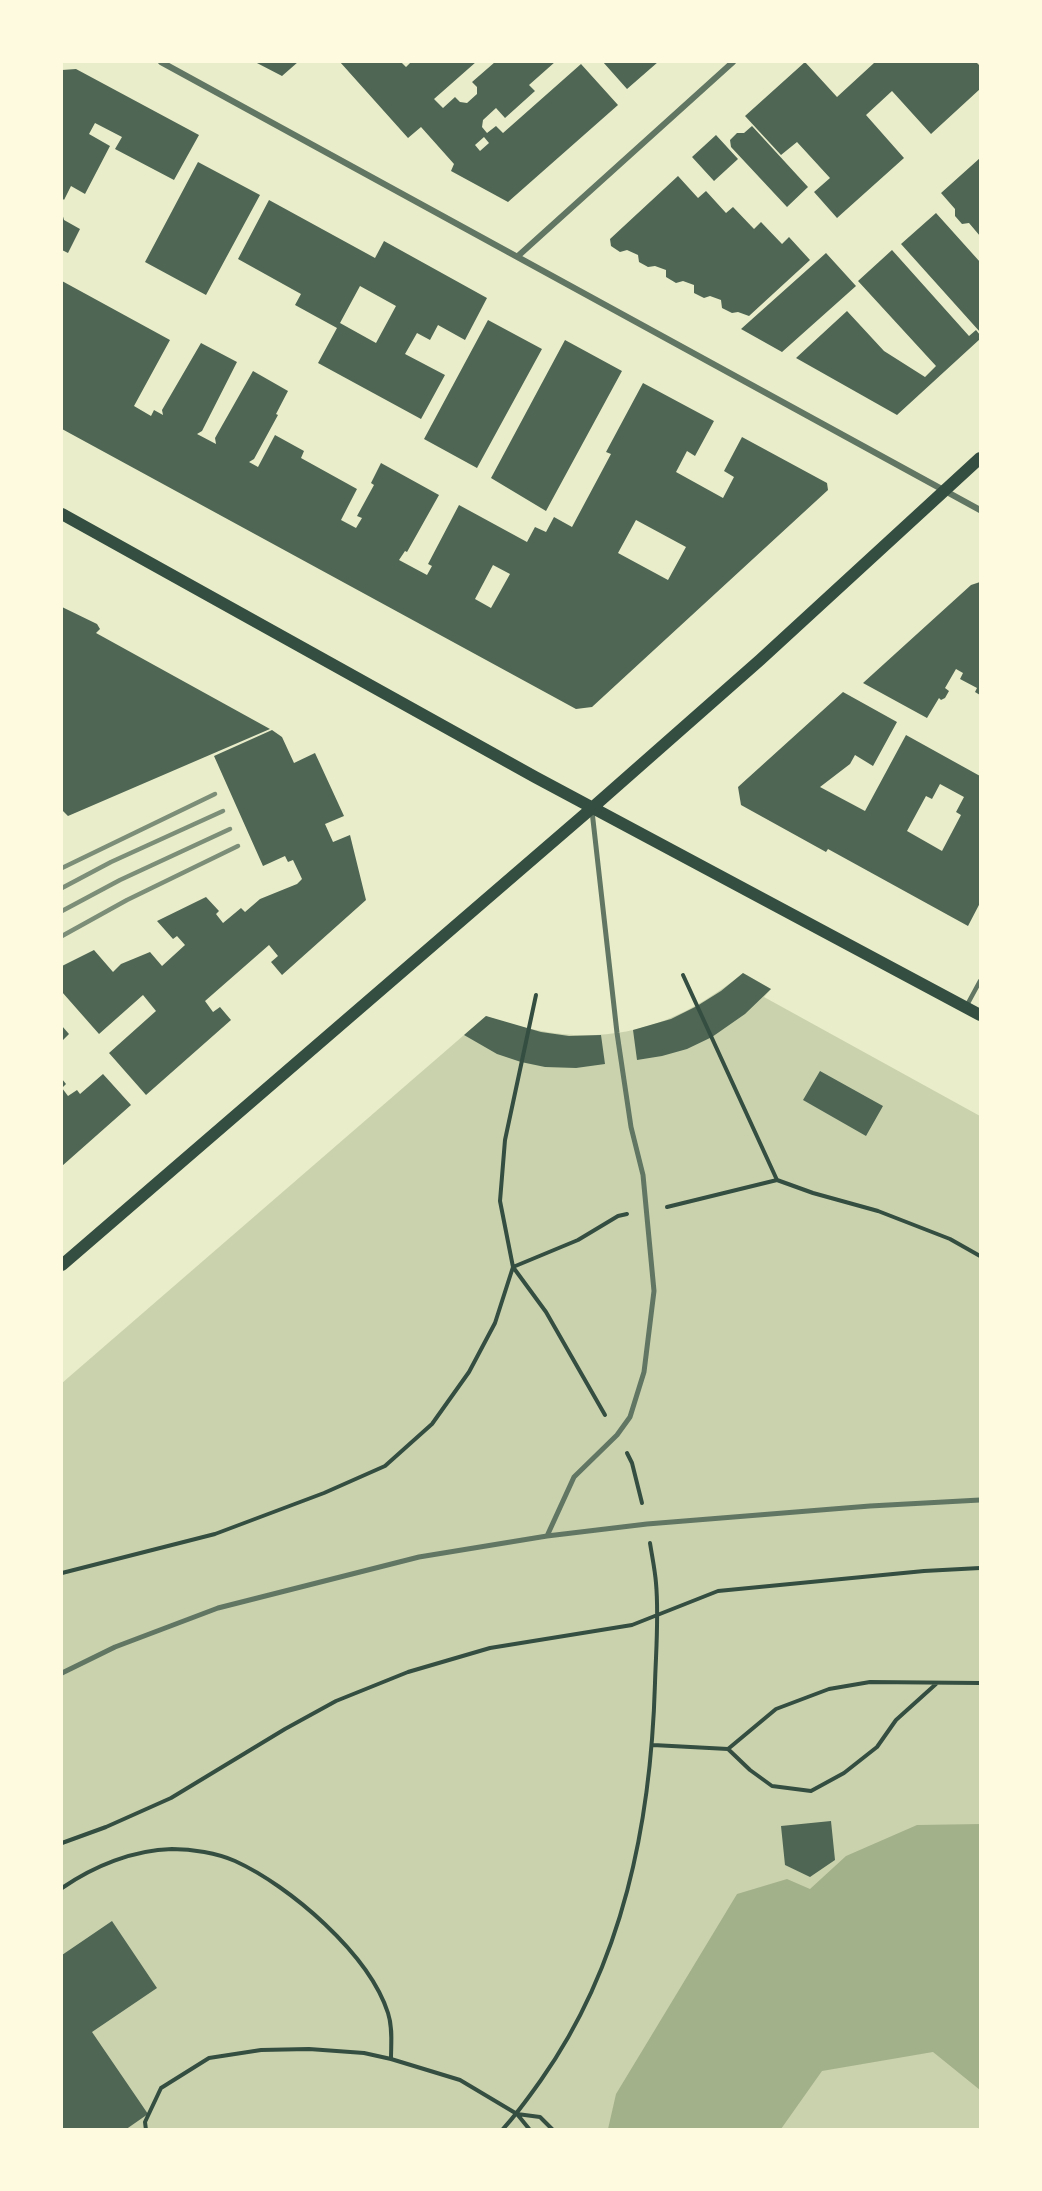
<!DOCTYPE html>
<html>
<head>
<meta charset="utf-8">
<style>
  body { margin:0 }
  #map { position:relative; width:1042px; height:2191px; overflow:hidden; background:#e9edc9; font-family:"PT Sans Narrow",sans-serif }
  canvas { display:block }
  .frame { position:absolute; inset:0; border:63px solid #fefae0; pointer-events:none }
</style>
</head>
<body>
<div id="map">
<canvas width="1042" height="2191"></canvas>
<div class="frame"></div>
</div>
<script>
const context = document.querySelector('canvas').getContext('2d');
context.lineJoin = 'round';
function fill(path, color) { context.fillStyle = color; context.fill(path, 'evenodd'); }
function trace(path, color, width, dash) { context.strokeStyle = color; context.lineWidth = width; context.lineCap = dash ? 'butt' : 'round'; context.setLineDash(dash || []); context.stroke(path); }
fill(new Path2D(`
  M743,973L771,989L764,997L980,1116V2129H62V1383L486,1016C584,1051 662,1039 743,973Z`), '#cad2ad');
fill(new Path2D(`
  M980,1824V2090L933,2052L822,2071L781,2129H608L616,2094L737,1894L787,1879L810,1889L846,1856L917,1825Z`), '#a3b18a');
fill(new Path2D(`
  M255,62H298L282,76Z
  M340,62H401L406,67L411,62H476L434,99L443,108L455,97L460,102L467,103L477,94V87L472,82L495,62H555L529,85L535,91L505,118L496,108L483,120L482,127L487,133L496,126L503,133L581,64L618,105L508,202L451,171L454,164L421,127L408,138ZM484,137L489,143L480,151L475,145Z
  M603,62H658L627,89Z
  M805,62L837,97L874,63L873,62H976L980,66V89L931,134L892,91L866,115L904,158L837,218L814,192L830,178L797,142L781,155L745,116Z
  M76,69L199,135L174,180L115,149L122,137L95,123L89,134L110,146L85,194L71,186L64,200L62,198V70Z
  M752,126L808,187L787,207L731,147L730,140L737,133H744Z
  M716,135L738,159L714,181L692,157Z
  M980,158V236L969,223L962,224L955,216V209L941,193Z
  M198,162L260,195L206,295L145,262Z
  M678,176L698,198L706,191L726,213L733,207L754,229L761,222L782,244L789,237L810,260L749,316L738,312L732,313L722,308L721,300L710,296L704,298L694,293V285L683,281L676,283L666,277V270L655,266L648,267L639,262L638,255L627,250L620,252L611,246L610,239Z
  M269,200L375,258L384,241L487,298L465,340L438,325L430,340L417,333L405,354L445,375L421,419L318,363L337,328L295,305L301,294L238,259ZM360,286L396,306L376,343L340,323Z
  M62,213L64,220L80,229L68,253L62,250Z
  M936,213L980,262V332L901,244Z
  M892,250L969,336L976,330L980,335V339L897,415L796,358L847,311L884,351L925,377L936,366L858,281Z
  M826,253L856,286L782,352L741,329Z
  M62,281L170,340L134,406L151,416L154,410L163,415L162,410L201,343L237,362L202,431L197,434L216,444L215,438L253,371L288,391L276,414L278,415L254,459L249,462L258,467L275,435L304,451L301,458L357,489L341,520L356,528L362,518L357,516L374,485L371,483L381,463L439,495L407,552L405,551L399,560L427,575L432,566L428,564L459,505L527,542L535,527L546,532L554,517L572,527L611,454L606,452L643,383L714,421L695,456L687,451L676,472L723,498L734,477L724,471L742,437L827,483L828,490L592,707L576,709L62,429ZM636,520L686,547L668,580L618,553ZM493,565L510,574L491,608L475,599Z
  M488,320L542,349L477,468L424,439Z
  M565,340L622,371L546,511L491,478Z
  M980,582V695L975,692L977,688L960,679L963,673L956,669L945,688L949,691L945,698L941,700L939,698L927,718L863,683L971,585Z
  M62,607L97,624L100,629L96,633L270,729L68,816L62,810Z
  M843,692L897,722L873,766L855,755L850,764L820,787L865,811L906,735L980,776V903L968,926L828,849L826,852L741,805L738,787ZM940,784L964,797L956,812L961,815L942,851L907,831L926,796L932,799Z
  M272,730L282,737L294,763L315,753L344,816L325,824L333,842L350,835L366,900L282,975L271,962L278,956L269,945L205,1001L213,1012L220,1007L231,1020L146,1095L109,1053L156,1011L143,995L99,1034L62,992V966L94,950L113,972L121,964L150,952L162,966L185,945L177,936L173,939L157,921L206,897L219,911L216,914L223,923L241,908L245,912L260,899L297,884L302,879L293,860L288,862L285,856L263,866L214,756Z
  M743,973L771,989L745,1014L712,1037L687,1049L662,1056L637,1060L633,1030L671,1019L697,1006L721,991Z
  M486,1016L541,1032L569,1036L601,1035L605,1064L576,1068L545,1067L521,1062L497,1054L464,1035Z
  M62,1026L69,1034L62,1041Z
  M820,1071L883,1106L866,1136L803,1100Z
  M103,1074L131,1105L62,1166V1079L66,1084L62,1088L68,1096L77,1090L80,1094Z
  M831,1821L835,1860L810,1877L785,1865L781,1826Z
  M112,1921L157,1988L92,2032L148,2114L125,2130H62V1955Z`), '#4f6655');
trace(new Path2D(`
  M683,975L777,1180
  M667,1207L777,1180L813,1193L878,1211L950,1239L980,1256
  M605,1415L546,1312L513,1267L578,1240L618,1216L627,1214
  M627,1453L632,1463L642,1503
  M62,1573L215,1534L324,1493L385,1466L432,1424L469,1372L495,1323L513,1267L500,1201L505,1140L536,995
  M653,1745L728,1749L750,1770L772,1786L811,1791L844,1773L877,1747L896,1720L936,1684
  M728,1749L776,1709L829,1689L870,1682L980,1683
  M62,1843L106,1827L171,1798L285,1729L336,1701L408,1672L490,1648L632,1625L718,1591L924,1571L980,1568
  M62,1888C94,1866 133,1850 172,1849C192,1849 217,1853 235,1861C290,1886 369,1954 388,2013C393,2028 391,2044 391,2059
  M517,2114L530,2130
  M146,2130L145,2122L161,2088L209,2058L261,2050L309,2049L364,2053L391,2059L460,2080L517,2114L540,2117L553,2130
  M502,2130C517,2114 529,2097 541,2080C623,1964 651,1823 655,1683C656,1650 659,1616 656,1583C655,1570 652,1556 650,1543`), '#344e41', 4);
trace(new Path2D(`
  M967,1005L980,981`), '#617663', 4.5);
trace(new Path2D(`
  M547,1536L574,1477L617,1435L630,1417L644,1372L654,1291L643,1175L631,1127L617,1033L592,811
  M62,1673L115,1647L218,1608L419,1557L547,1536L647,1524L870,1506L980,1500`), '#617663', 5);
trace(new Path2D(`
  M161,62L980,510
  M518,256L733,62`), '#617663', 6);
trace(new Path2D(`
  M62,514L535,777L980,1015
  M62,1265L592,808L760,660L980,458`), '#344e41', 12);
trace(new Path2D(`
  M62,868L215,794
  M62,888L111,862L223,811
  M62,911L120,880L230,829
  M62,936L127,900L238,846`), '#7c8e77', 4.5);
</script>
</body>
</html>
